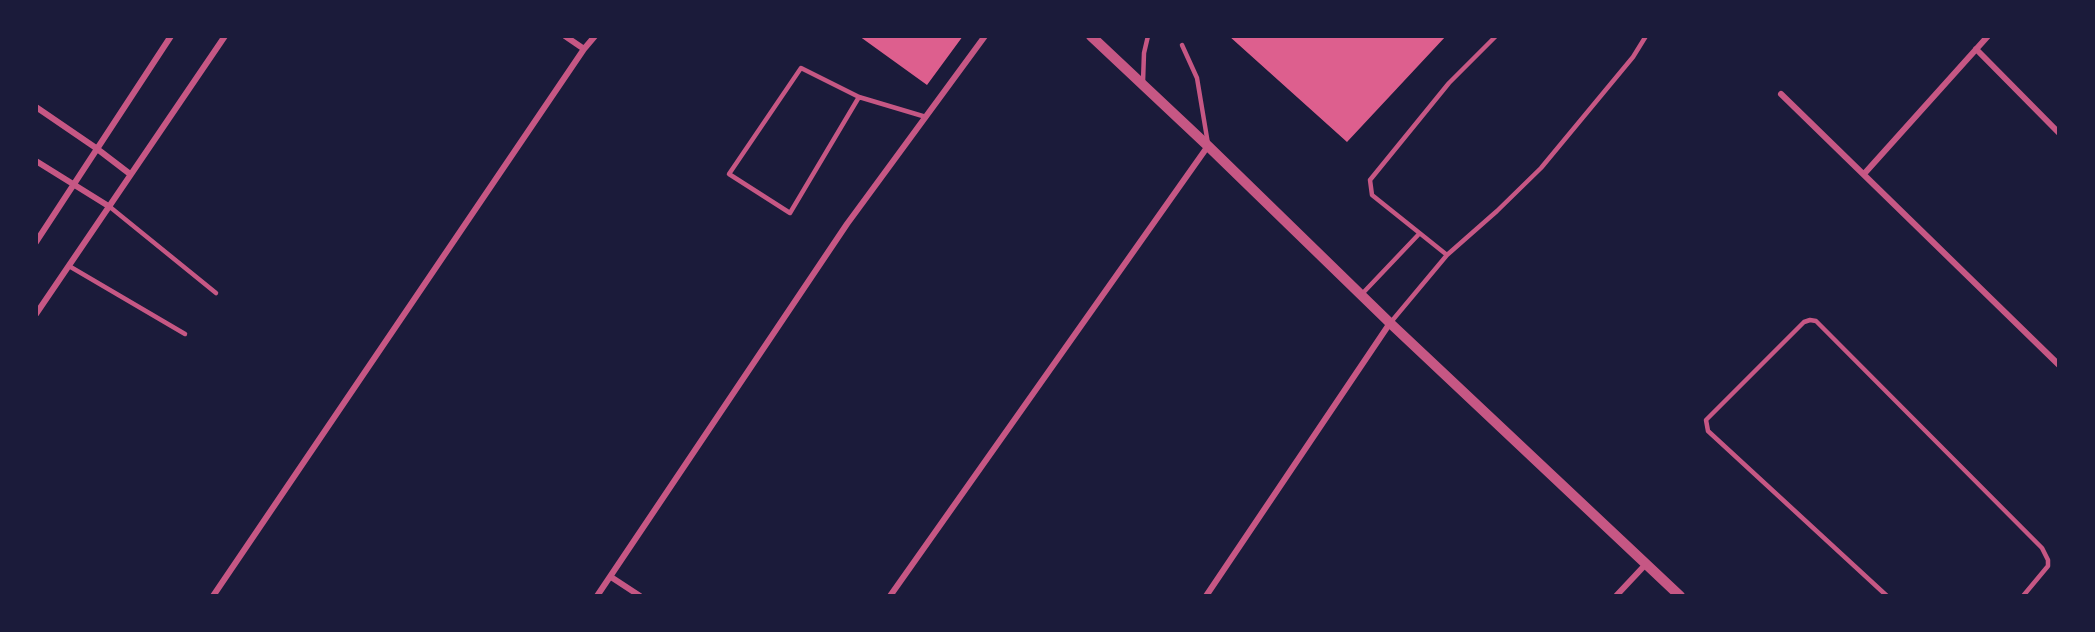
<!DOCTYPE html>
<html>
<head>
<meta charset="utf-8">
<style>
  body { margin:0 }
  #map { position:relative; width:2095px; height:632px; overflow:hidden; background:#1b1b3a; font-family:"IBM Plex Sans",sans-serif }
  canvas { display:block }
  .frame { position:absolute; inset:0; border:38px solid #1b1b3a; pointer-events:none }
</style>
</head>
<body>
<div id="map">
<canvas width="2095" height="632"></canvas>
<div class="frame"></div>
</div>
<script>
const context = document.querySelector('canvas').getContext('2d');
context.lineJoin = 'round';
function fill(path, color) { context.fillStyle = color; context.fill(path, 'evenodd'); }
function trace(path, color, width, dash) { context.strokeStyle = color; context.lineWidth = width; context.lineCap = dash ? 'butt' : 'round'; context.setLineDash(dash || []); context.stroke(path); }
fill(new Path2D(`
  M859,36H963L927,85Z
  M1229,36H1446L1347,142Z`), '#dd5f8e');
trace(new Path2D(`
  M1182,45L1197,78L1208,144
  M1143,82L1144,53L1148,36
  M859,97L790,213L729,174L801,68L859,97L926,117
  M110,207L216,293
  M1447,255L1372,195L1370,180L1449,83L1496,36
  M69,266L185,334
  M1361,295L1419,234
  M1391,322L1447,255L1497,211L1541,168L1633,57L1646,36
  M1887,596L1708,431L1706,420L1804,322L1810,320L1816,321L2042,548L2048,560V566L2023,596`), '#c65784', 4.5);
trace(new Path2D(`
  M565,36L584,49
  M1976,49L2059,133
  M1781,94L2059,365
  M36,107L96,148L130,174
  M36,161L110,207
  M1864,174L1988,36
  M36,242L171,36
  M36,314L225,36
  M611,577L640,596
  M213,596L584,49L595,36
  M597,596L847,224L985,36
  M890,596L1208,146
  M1206,596L1390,323
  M1616,596L1646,564`), '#c65784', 6);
trace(new Path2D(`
  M1091,36L1208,146L1390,323L1680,596`), '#c65784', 10);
</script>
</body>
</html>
